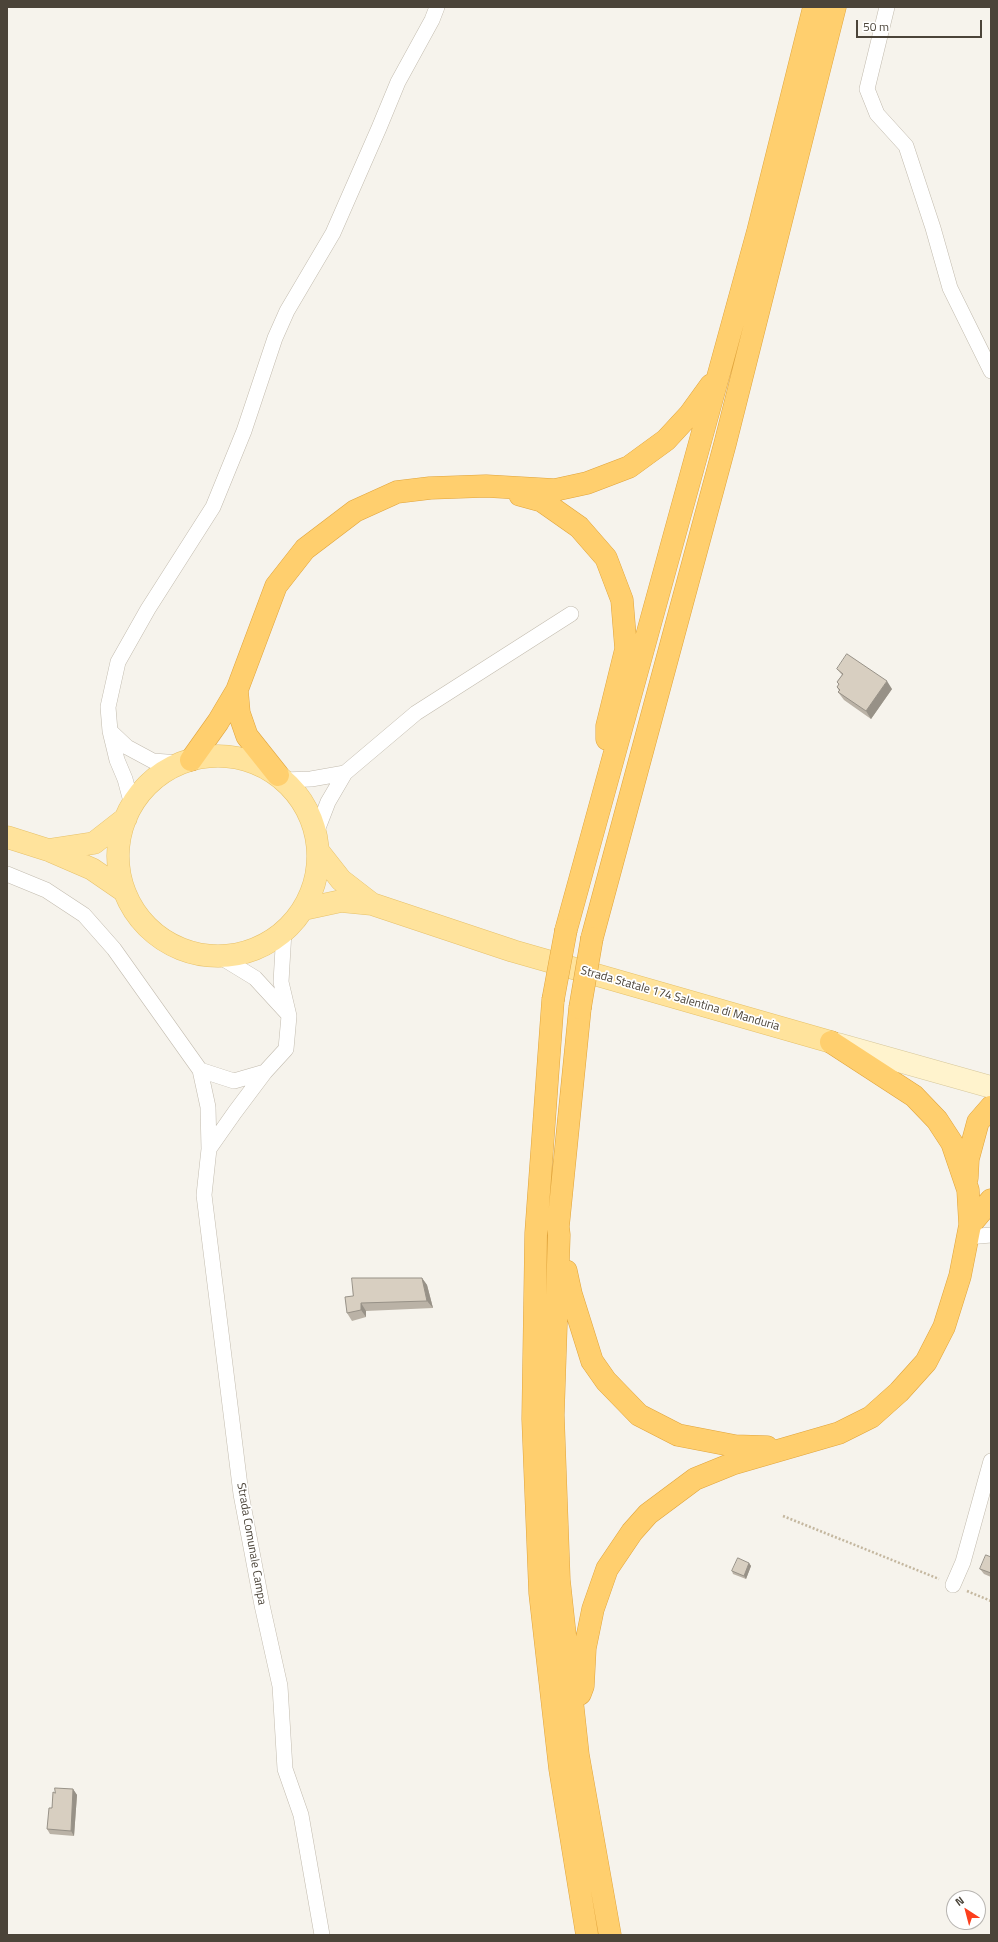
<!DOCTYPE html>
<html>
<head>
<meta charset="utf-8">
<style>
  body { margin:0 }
  #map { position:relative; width:998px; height:1942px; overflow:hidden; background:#f6f3ec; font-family:"Titillium Web",sans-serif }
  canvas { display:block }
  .frame { position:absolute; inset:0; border:8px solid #4b4439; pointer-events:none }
  .north { position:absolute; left:946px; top:1890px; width:40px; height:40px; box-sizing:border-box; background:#fff; border:1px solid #b7b4b0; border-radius:50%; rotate:324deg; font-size:11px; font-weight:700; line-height:16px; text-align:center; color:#4b4439 }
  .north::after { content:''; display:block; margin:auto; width:14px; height:18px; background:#fc3f1d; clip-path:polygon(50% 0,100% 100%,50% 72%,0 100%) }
  .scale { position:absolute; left:856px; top:20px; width:126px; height:18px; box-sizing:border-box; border:2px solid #4b4439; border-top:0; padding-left:5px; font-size:12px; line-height:14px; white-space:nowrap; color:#4b4439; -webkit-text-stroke:3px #fff; paint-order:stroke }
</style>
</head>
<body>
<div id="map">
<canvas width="998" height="1942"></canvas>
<div class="frame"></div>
<div class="north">N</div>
<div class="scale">50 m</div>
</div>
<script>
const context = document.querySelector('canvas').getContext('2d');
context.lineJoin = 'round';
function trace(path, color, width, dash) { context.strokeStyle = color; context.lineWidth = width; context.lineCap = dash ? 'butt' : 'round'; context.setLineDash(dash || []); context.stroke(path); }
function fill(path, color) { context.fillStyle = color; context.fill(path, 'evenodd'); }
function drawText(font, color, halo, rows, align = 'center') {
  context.font = font + ' "Titillium Web",sans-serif'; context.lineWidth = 3.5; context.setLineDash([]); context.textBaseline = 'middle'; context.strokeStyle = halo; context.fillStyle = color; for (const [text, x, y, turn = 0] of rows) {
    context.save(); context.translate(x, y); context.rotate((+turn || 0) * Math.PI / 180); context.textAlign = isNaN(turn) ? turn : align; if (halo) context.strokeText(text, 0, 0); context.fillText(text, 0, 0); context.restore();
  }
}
const street = new Path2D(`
  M887,7L867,89L877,114L906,146L933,228L950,288L991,371
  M110,731L127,747L153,761L180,763
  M284,780L311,779L345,773
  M132,805L125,779L117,760L110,731L108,707L118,662L148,609L213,507L244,431L275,338L287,311L333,233L379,128L398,82L432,20L437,7
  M316,833L328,802L345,773L416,713L571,614
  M7,874L46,890L84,915L114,949L200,1070L234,1081L265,1072L286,1049L289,1016L281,982L284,931
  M219,956L255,978L288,1014
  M200,1070L208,1107L209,1149L204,1195L241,1494L262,1605L280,1686L285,1769L301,1815L322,1935
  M209,1149L235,1112L265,1072
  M968,1237L991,1235
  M953,1585L963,1562L991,1461`);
const secondary = new Path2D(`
  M838,1044L991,1087`);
const primary = new Path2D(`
  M118 856a100 100 0 1 1 200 0a100 100 0 1 1-200 0Z
  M7,837L48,850L92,869L124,891
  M48,850L94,843L126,818
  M319,852L341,880L372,904
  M304,909L341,901L372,904L513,951L831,1042`);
const highway = new Path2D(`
  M520,495L542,501L579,527L606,558L622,600L626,649L607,726V739
  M237,690L239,713L247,736L278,775
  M191,760L218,722L237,690L276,586L305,549L355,511L397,492L430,488L486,486L555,490L587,483L629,467L666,440L690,414L711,385
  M566,930L758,231L814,7
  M592,938L725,444L835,7
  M553,1000L536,1233L533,1419L540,1593L560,1769L587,1935
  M580,1008L558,1227L559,1235L553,1415L559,1580L578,1755L610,1935
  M967,1178L968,1159L978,1122L991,1107
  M970,1225L991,1200
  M566,1271L571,1294L592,1361L606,1381L639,1415L678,1435L735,1446L767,1447
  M580,1694L583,1686L585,1648L593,1609L607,1569L632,1532L648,1514L695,1479L732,1464L839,1433L871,1417L899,1392L926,1362L944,1327L960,1276L970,1225L968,1190L952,1143L937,1120L914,1096L831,1042`);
trace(street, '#c2bbae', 16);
trace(secondary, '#d6c79b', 23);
trace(primary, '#e6c16a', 23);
trace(highway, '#e0a43c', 23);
trace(new Path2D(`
  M783,1516L939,1579
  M967,1591L991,1601`), '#c4b79f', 2.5, [2, 2]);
trace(street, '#fff', 15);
trace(secondary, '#fff3cd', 22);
trace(primary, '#ffe39c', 22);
trace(highway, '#ffcf6e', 22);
const highwayBridge = new Path2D(`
  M553,1000L566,930
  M580,1008L592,938`);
trace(highwayBridge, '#e0a43c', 23, []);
trace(highwayBridge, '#ffcf6e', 22);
fill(new Path2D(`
  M837,669L892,689L871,719L844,700L838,692L839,691L837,687L839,685L837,682L842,675Z
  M422,1278L427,1285L433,1308L366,1311V1317L352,1321L347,1313L353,1296Z
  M991,1557V1577L984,1574L980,1569Z
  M749,1563L751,1566L746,1579L733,1574L732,1571Z
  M73,1789L77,1795L74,1836L50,1834L47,1829L55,1793Z`), '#bab2a6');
fill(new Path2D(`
  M887,681L892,689L871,719L866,711Z
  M422,1278L427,1285L433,1308L427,1301Z
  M361,1303L366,1311V1317L361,1310Z
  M749,1563L751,1566L746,1579L744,1576Z
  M73,1789L77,1795L74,1836L71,1831Z`), '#979187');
const building = new Path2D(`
  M847,654L887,681L866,711L838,692L840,690L837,687L839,684L837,682L843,674L837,669Z
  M352,1278H422L427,1301L361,1303V1310L347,1313L345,1297L353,1296Z
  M986,1555L991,1557V1573L980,1569Z
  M738,1558L749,1563L744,1576L732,1571Z
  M55,1788L73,1789L71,1831L47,1829L49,1808H52L53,1792L55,1793Z`);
fill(building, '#d8cfc1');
trace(building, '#979187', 1);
drawText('12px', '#4b4439', '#fff', [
  ["Strada Statale 174 Salentina di Manduria",680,999,16],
  ["Strada Comunale Campa",251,1544,80]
]);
</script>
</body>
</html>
